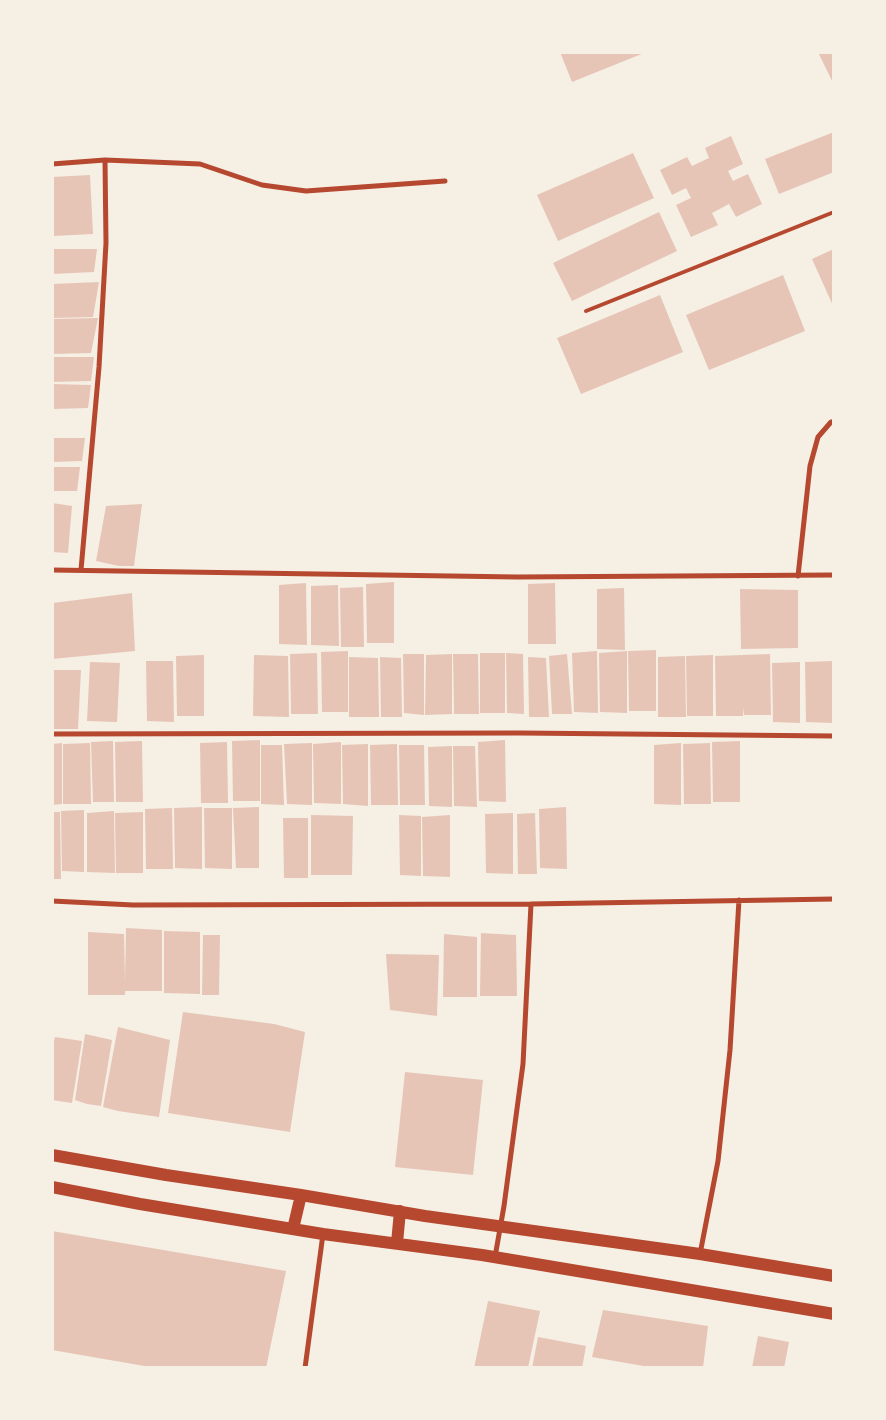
<!DOCTYPE html>
<html>
<head>
<meta charset="utf-8">
<style>
  body { margin:0 }
  #map { position:relative; width:886px; height:1420px; overflow:hidden; background:#f6efe4; font-family:"DM Sans",sans-serif }
  canvas { display:block }
  .frame { position:absolute; inset:0; border:54px solid #f6efe4; pointer-events:none }
</style>
</head>
<body>
<div id="map">
<canvas width="886" height="1420"></canvas>
<div class="frame"></div>
</div>
<script>
const context = document.querySelector('canvas').getContext('2d');
context.lineJoin = 'round';
function fill(path, color) { context.fillStyle = color; context.fill(path, 'evenodd'); }
function trace(path, color, width, dash) { context.strokeStyle = color; context.lineWidth = width; context.lineCap = dash ? 'butt' : 'round'; context.setLineDash(dash || []); context.stroke(path); }
fill(new Path2D(`
  M560,52H644V53L572,82Z
  M818,52H834V85Z
  M834,132V172L779,194L765,159Z
  M731,136L743,164L728,171L733,181L748,174L762,204L736,217L729,204L712,213L718,225L691,237L676,205L691,198L686,188L672,195L660,170L687,157L692,166L709,158L705,148Z
  M633,153L654,198L558,241L537,195Z
  M90,175L93,234L53,236L52,177Z
  M659,212L677,251L572,301L553,263Z
  M52,249H97L94,272L52,274Z
  M834,249V308L812,259Z
  M783,275L805,331L709,370L686,315Z
  M99,282L93,317L52,318V284Z
  M660,295L683,352L581,394L557,338Z
  M98,318L91,353L52,354V319Z
  M52,357H94L91,381L52,382Z
  M52,384L91,385L88,408L52,409Z
  M52,438H85L82,461L52,462Z
  M52,467H80L77,491H52Z
  M52,503L72,506L68,553L52,552Z
  M142,504L134,566H119L96,561L106,506Z
  M394,582V643H367L366,584Z
  M306,583L307,645L279,644V585Z
  M555,583L556,644H528V584Z
  M338,585L339,646L311,645V586Z
  M363,587L364,647H341L340,588Z
  M624,588L625,650L597,649V589Z
  M740,589L798,590V648L741,649Z
  M132,593L135,651L52,659L53,603Z
  M656,650V711H629L628,651Z
  M348,651V712H322L321,652Z
  M597,651L598,713L574,712L572,653Z
  M627,651V713L600,712L599,653Z
  M317,653L318,714H291L290,654Z
  M480,653H505V713H480Z
  M506,653L523,654L524,714L507,713Z
  M403,654H424V715L404,713Z
  M452,654V714L425,715L426,655Z
  M453,654H478L479,714H454Z
  M567,654L572,714H552L549,656Z
  M770,654L771,715H744L743,707V716H716L715,656Z
  M204,655V716H177L176,656Z
  M254,655L288,656L289,717L253,716Z
  M713,655V716H687L686,656Z
  M685,656L686,717H658V657Z
  M349,657L378,658L379,717H349Z
  M380,657L401,658L402,717H381Z
  M528,657L546,658L549,717H529Z
  M146,661H173L174,722L147,721Z
  M833,661V723L806,722L805,662Z
  M90,662L120,663L117,722L87,721Z
  M800,662V723L773,722L772,663Z
  M52,670H81L78,729H52Z
  M260,740V801H233L232,741Z
  M505,740L506,802L479,801L478,742Z
  M113,741L114,802H93L91,742Z
  M142,741L143,802H116L115,742Z
  M740,741V802H713L712,742Z
  M227,742L228,803H201L200,743Z
  M341,742V804L314,803L313,744Z
  M62,743V804L52,805V744Z
  M90,743L91,804H63V744Z
  M312,743V805L287,804L284,744Z
  M681,743V805L654,804V745Z
  M710,743L711,804H684L683,744Z
  M368,744V806L343,804L342,745Z
  M397,744L398,805H371L370,745Z
  M261,745H282L284,805L261,804Z
  M399,745H424L425,805H400Z
  M452,746V807L429,806L428,747Z
  M453,746H475L477,807L454,806Z
  M202,807V869L175,868L174,808Z
  M259,807V868H236L233,808Z
  M566,807L567,869L540,868L539,809Z
  M172,808L173,869H146L145,809Z
  M204,808H232V869L205,868Z
  M84,810V872L62,871L61,811Z
  M114,811L115,873L87,872V813Z
  M52,812H60L61,879H52Z
  M143,812V873H116L115,813Z
  M513,813V874L486,873L485,814Z
  M535,813L537,874H518L517,814Z
  M311,815L353,816L352,875H311Z
  M399,815L421,816V876L400,875Z
  M450,815V877L423,876L422,817Z
  M283,818H308V878H284Z
  M126,928L162,930V991H125V995H88V932L124,934L125,982Z
  M164,931L200,932V994L164,993Z
  M481,933L516,935L517,996H480Z
  M444,934L477,937V997H443Z
  M203,935H220L219,995H202Z
  M386,954L439,955L437,1016L390,1010Z
  M183,1012L274,1024L305,1032L290,1132L168,1113Z
  M118,1027L170,1040L159,1117L118,1111L103,1107Z
  M85,1034L112,1040L101,1106L87,1104L75,1100Z
  M55,1037L82,1041L72,1103L52,1100V1050Z
  M405,1072L483,1080L473,1175L395,1167Z
  M52,1231L286,1271L266,1368H156L52,1350Z
  M488,1301L540,1311L528,1368H474Z
  M603,1310L708,1326L703,1368H655L592,1357Z
  M758,1336L789,1342L784,1368H752Z
  M538,1337L586,1346L582,1368H532Z`), '#e6c5b7');
trace(new Path2D(`
  M586,311L834,212`), '#b5482f', 4);
trace(new Path2D(`
  M52,164L105,160L200,164L262,185L306,191L445,181
  M52,570L517,577L834,575
  M81,570L99,367L106,243L105,160
  M798,576L810,466L818,437L831,422L834,421
  M52,734L520,733L834,736
  M52,901L133,905L531,904L834,899
  M700,1254L718,1161L730,1050L739,900
  M495,1257L504,1206L523,1064L531,904
  M305,1368L323,1234`), '#b5482f', 5);
trace(new Path2D(`
  M52,1155L166,1175L301,1195L425,1216L700,1254L834,1276
  M52,1187L140,1204L323,1234L482,1255L834,1314
  M293,1229L301,1195
  M397,1243L400,1211`), '#b5482f', 12);
</script>
</body>
</html>
